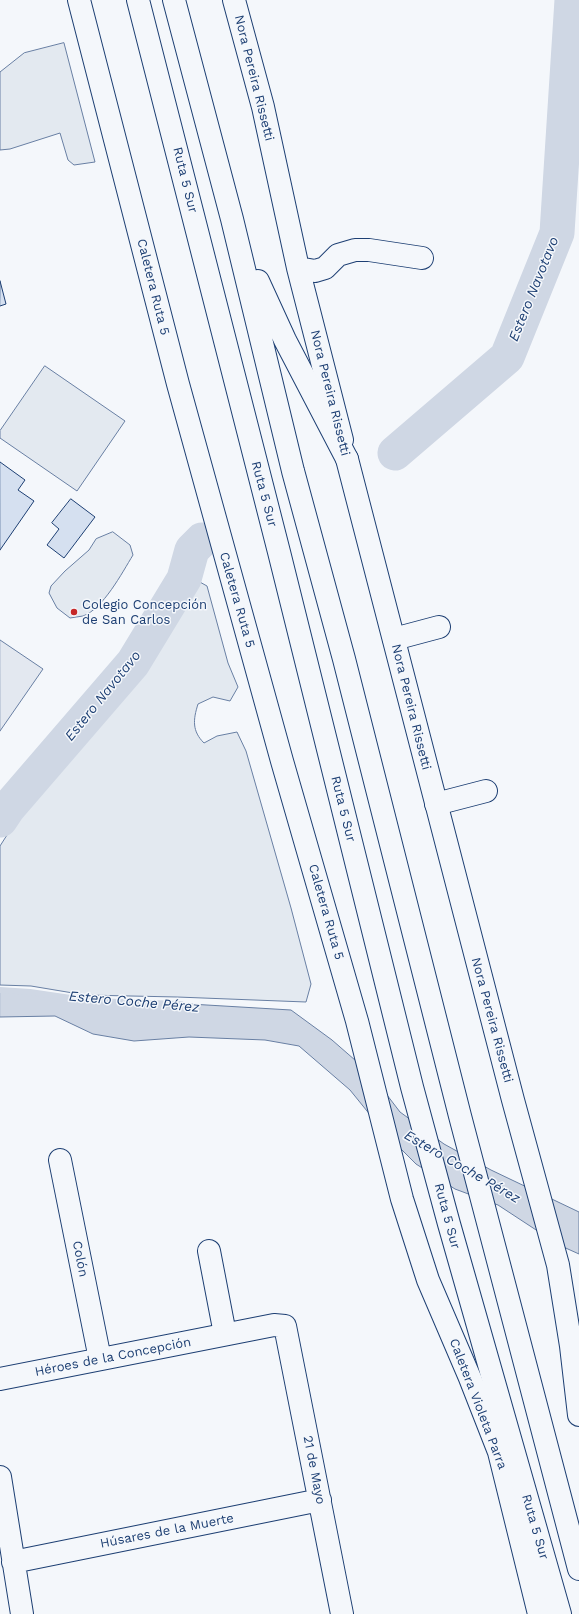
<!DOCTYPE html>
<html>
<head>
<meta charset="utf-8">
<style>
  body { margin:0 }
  canvas { display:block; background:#f4f7fb }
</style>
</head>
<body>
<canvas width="579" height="1614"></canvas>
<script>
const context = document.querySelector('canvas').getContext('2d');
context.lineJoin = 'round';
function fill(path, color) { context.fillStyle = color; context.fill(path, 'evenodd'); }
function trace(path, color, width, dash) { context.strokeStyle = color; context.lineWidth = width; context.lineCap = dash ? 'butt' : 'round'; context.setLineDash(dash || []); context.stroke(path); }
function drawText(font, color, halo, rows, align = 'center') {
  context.font = font + ' "Work Sans",sans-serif'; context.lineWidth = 3; context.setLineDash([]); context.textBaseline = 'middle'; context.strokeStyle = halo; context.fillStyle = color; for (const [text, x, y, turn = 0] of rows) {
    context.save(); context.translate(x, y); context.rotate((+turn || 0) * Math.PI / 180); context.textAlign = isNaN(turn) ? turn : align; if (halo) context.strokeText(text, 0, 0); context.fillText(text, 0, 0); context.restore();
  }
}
const green = new Path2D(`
  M64,43L95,162L74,165L68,160L60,133L10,149L0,150V72L24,53Z
  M45,366L125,421L77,491L0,438V431Z
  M113,532L130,545L133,555C122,573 103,609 83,616C79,617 74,617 70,618L57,608L49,593L51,586L65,571L89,550L96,539Z
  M198,581L207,586L228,663L238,687L230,701L213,697L198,704C193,720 192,731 204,743L217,736L237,732L246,751L291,908L311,984L306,1002L177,997L85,995L31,986L0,985V846L21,813L145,670Z`);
fill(green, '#e3e9f0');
trace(green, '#687fa3', 1);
const parking = new Path2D(`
  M0,640L43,669L0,731Z`);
fill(parking, '#e3e8f0');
trace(parking, '#687fa3', 1);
const water = new Path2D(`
  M0,990L30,992L91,1001L132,1003H173L291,1010L332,1040L371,1074L400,1112L444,1144L491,1170L579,1212V1254L559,1245L498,1205L455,1189L416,1164L384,1132L350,1090L299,1046L265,1040L189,1037L134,1041L93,1034L55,1016L0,1017Z`);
fill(water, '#cfd7e4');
trace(water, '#687fa3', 1);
trace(new Path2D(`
  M0,990L30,992L91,1001L181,1004`), '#cfd7e4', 6);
trace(new Path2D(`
  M395,453L507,357L557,233L572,0
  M0,820L8,808L133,663L184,579L192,550L202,540`), '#cfd7e4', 35);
const building = new Path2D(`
  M0,281L6,304L0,306Z
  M0,462L25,480L18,490L34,501L0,550Z
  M71,499L95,517L64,558L47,545L59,529L52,523Z`);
fill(building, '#d5e0f0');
trace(building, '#1d3f73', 1);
const minor = new Path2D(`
  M234,0L263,107L298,268L342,440
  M298,268L315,271L325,268L338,255L355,250H369L422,258
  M394,639L439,627
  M436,804L486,791
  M60,1160L100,1359
  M209,1251L225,1334
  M0,1379L274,1325L285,1326L342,1614
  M0,1477L22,1614
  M13,1562L320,1500`);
const major = new Path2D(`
  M79,0L178,384L282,761L357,1021L402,1199L428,1280L470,1378L499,1452L539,1614
  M347,459L513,1100L558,1265L571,1346L579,1415`);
const highway = new Path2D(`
  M138,0L279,552L412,1087L449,1224L560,1614
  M174,0L232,219L293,471L344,659L460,1116L579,1569
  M258,281L285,340L347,459`);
trace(minor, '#1d3f73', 24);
trace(major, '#1d3f73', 24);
trace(highway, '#1d3f73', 24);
trace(minor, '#f4f7fb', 22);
trace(major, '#f4f7fb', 22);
trace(highway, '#f4f7fb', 22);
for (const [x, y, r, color] of [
  [74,612,4,"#c62828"]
]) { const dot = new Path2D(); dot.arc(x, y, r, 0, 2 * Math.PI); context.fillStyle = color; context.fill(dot); trace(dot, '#f4f7fb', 1.5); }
drawText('13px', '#1d3f73', '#f4f7fb', [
  ["Nora Pereira Rissetti",254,78,76],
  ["Ruta 5 Sur",185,180,76],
  ["Caletera Ruta 5",153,287,76],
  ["Nora Pereira Rissetti",330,393,76],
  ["Ruta 5 Sur",264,494,75],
  ["Caletera Ruta 5",237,600,74],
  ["Nora Pereira Rissetti",411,707,76],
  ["Ruta 5 Sur",343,809,76],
  ["Caletera Ruta 5",326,912,74],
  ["Nora Pereira Rissetti",492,1020,75],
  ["Ruta 5 Sur",447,1216,75],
  ["Colón",80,1259,79],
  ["Héroes de la Concepción",113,1357,-11],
  ["Caletera Violeta Parra",478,1404,69],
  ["21 de Mayo",314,1470,79],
  ["Ruta 5 Sur",535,1527,74],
  ["Húsares de la Muerte",167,1531,-11]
]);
drawText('13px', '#1d3f73', '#f4f7fb', [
  ["Colegio Concepción",82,605],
  ["de San Carlos",82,620]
], 'left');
drawText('italic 14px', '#1d3f73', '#f4f7fb', [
  ["Estero Navotavo",534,289,-68],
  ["Estero Navotavo",103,696,-51],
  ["Estero Coche Pérez",134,1002,5],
  ["Estero Coche Pérez",462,1167,30]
]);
</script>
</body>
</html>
